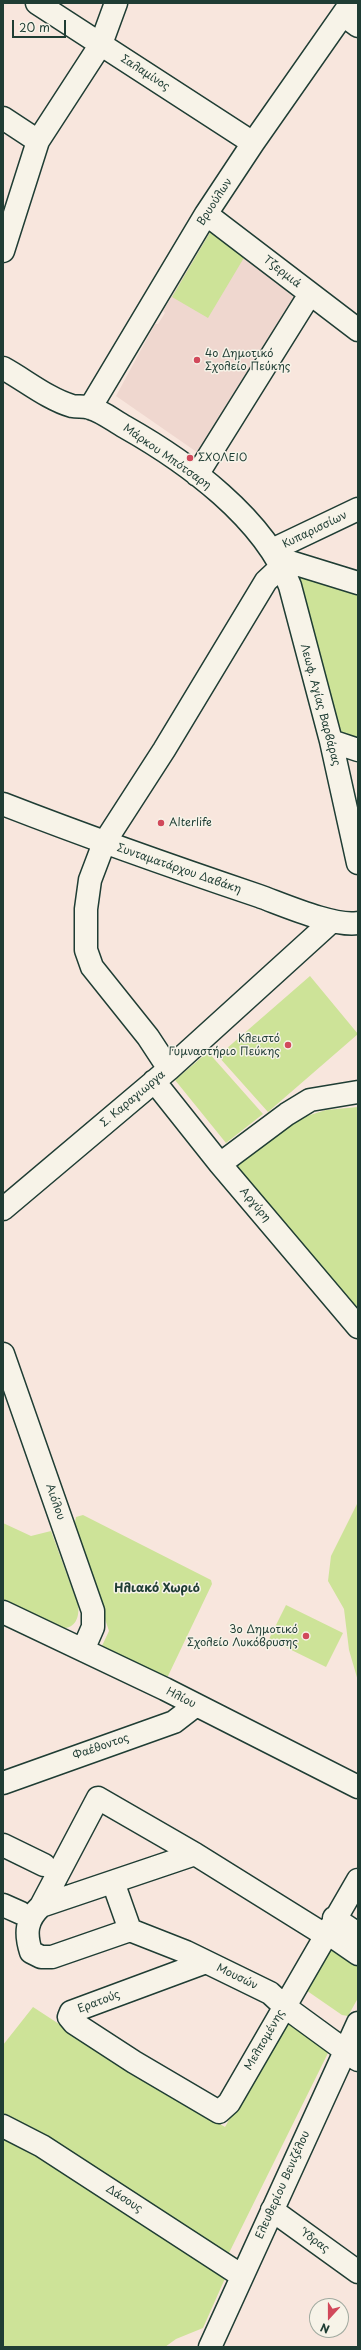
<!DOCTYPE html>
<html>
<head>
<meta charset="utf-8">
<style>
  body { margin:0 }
  #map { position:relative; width:361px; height:2350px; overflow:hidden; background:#f8e6dd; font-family:"Playpen Sans",sans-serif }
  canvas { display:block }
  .frame { position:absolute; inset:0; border:4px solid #1f3d34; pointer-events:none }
  .north { position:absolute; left:309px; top:2298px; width:40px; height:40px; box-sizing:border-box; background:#f7f3e8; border:1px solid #a1aaa0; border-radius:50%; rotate:201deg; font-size:11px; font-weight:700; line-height:16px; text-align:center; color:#1f3d34 }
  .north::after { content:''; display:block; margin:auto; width:14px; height:18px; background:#d1495b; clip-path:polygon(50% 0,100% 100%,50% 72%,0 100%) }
  .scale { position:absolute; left:12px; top:20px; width:54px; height:18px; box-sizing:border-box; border:2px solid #1f3d34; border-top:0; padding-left:5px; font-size:12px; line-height:14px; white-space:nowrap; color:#1f3d34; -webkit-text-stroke:3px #f7f3e8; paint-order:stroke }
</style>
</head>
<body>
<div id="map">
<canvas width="361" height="2350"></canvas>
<div class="frame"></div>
<div class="north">N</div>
<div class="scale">20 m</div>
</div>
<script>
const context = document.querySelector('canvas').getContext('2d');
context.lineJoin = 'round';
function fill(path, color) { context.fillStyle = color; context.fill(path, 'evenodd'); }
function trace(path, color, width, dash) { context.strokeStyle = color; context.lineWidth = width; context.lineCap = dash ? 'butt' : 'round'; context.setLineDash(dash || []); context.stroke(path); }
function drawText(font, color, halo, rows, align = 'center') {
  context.font = font + ' "Playpen Sans",sans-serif'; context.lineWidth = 3; context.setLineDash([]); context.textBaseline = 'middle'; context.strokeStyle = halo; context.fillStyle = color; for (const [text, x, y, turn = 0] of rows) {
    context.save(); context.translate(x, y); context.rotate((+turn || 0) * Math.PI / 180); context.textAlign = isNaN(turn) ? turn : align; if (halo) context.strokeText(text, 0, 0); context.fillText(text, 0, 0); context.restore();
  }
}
fill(new Path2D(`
  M212,226L298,296L201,455L116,396L155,324H158L165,313L163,311Z`), '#efd7cf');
fill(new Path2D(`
  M212,229L245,256L208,318L172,297Z
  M293,569L358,589V741L339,735Z
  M310,976L358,1034L268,1112L218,1056Z
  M208,1052L263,1114L226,1143L175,1080Z
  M358,1107V1315L235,1165L294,1120L326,1110Z
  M358,1502V1681L349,1650L344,1609L328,1581L331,1556Z
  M83,1515L211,1580L212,1584L168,1676L164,1678L101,1648L109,1631L74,1527L76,1517Z
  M3,1523L31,1536L51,1531L78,1605C80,1619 74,1630 59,1628L3,1601Z
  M286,1605L343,1633L326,1667L269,1639Z
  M329,1942L358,1960V1998L348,2016L342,2015L300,1986Z
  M33,2007L131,2071L225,2127L287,2015L328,2047V2053L229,2253L3,2116V2045Z
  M3,2135L59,2168L227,2274L203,2328L176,2339L165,2347H3Z`), '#cde398');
const minor = new Path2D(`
  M37,3L253,143
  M343,15L358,26
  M3,118L38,141
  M206,214L358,330
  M3,251L38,141L101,44L116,3
  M3,368C25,380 48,399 72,406C78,407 85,406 90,408C102,411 114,421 125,427C187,462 264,518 290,586L331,741L358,863
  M90,408L206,214L253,143L351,3
  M197,475L310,294
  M272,550L358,509
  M277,558L358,583
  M331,741L358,750
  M3,804C88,837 173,867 259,896C284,905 334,927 358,923
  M169,1069L148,1037L92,967L86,950V909L90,880L104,843L164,750L266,581L282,566
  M154,1081L220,1164L358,1327
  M220,1164L287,1114L310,1100L358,1092
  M3,1209L169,1069L332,921
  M3,1354L93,1611V1627L83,1650
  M3,1612L165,1689L358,1787
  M3,1783L174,1722L196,1705
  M3,1845L44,1865
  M113,1882L130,1930
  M3,1905L21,1913
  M41,1906L98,1798L195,1854
  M334,1918L358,1934
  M326,1932L358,1954
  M325,1935L195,1854L41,1906C26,1920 25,1933 31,1952L41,1957H52L130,1930L186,1952L270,1993L284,2006L358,2060
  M206,1962L71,2012L69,2017L74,2023L134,2062L219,2112L229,2103L358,1880
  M3,2126L42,2146L242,2276
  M272,2210L358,2272
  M210,2347L358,2023`);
trace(minor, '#1f3d34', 25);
trace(minor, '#f7f3e8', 22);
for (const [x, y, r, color] of [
  [197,360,4,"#d1495b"],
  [190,458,4,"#d1495b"],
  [161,823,4,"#d1495b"],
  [288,1045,4,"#d1495b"],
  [306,1636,4,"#d1495b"]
]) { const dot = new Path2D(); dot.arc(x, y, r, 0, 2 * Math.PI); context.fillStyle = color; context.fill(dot); trace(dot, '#f7f3e8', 1.5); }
drawText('11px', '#1f3d34', '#f7f3e8', [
  ["Σαλαμίνος",145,73,33],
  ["Βρυούλων",215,202,-57],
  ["Τζερμιά",282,272,38],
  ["Μάρκου Μπότσαρη",167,457,35],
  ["Κυπαρισσίων",315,530,-26],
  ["Λεωφ. Αγίας Βαρβάρας",320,705,75],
  ["Συνταματάρχου Δαβάκη",179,869,19],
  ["Σ. Καραγιωργα",133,1099,-40],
  ["Αργύρη",255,1205,50],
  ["Αιόλου",55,1502,71],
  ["Ηλίου",181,1698,27],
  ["Φαέθοντος",101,1747,-19],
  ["Μουσών",237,1977,26],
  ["Ερατούς",99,2002,-21],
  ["Μελπομένης",265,2040,-60],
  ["Ελευθερίου Βενιζέλου",283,2185,-66],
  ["Δάσους",124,2199,33],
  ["Ύδρας",315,2241,36]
]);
drawText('11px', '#1f3d34', '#f7f3e8', [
  ["4o Δημοτικό",205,354],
  ["Σχολείο Πεύκης",205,367],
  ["ΣΧΟΛΕΙΟ",198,458],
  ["Alterlife",169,823],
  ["Κλειστό",280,1039,"right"],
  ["Γυμναστήριο Πεύκης",280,1052,"right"],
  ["3ο Δημοτικό",298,1630,"right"],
  ["Σχολείο Λυκόβρυσης",298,1643,"right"]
], 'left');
drawText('bold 12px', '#1f3d34', '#f7f3e8', [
  ["Ηλιακό Χωριό",157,1589]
]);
</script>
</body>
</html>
